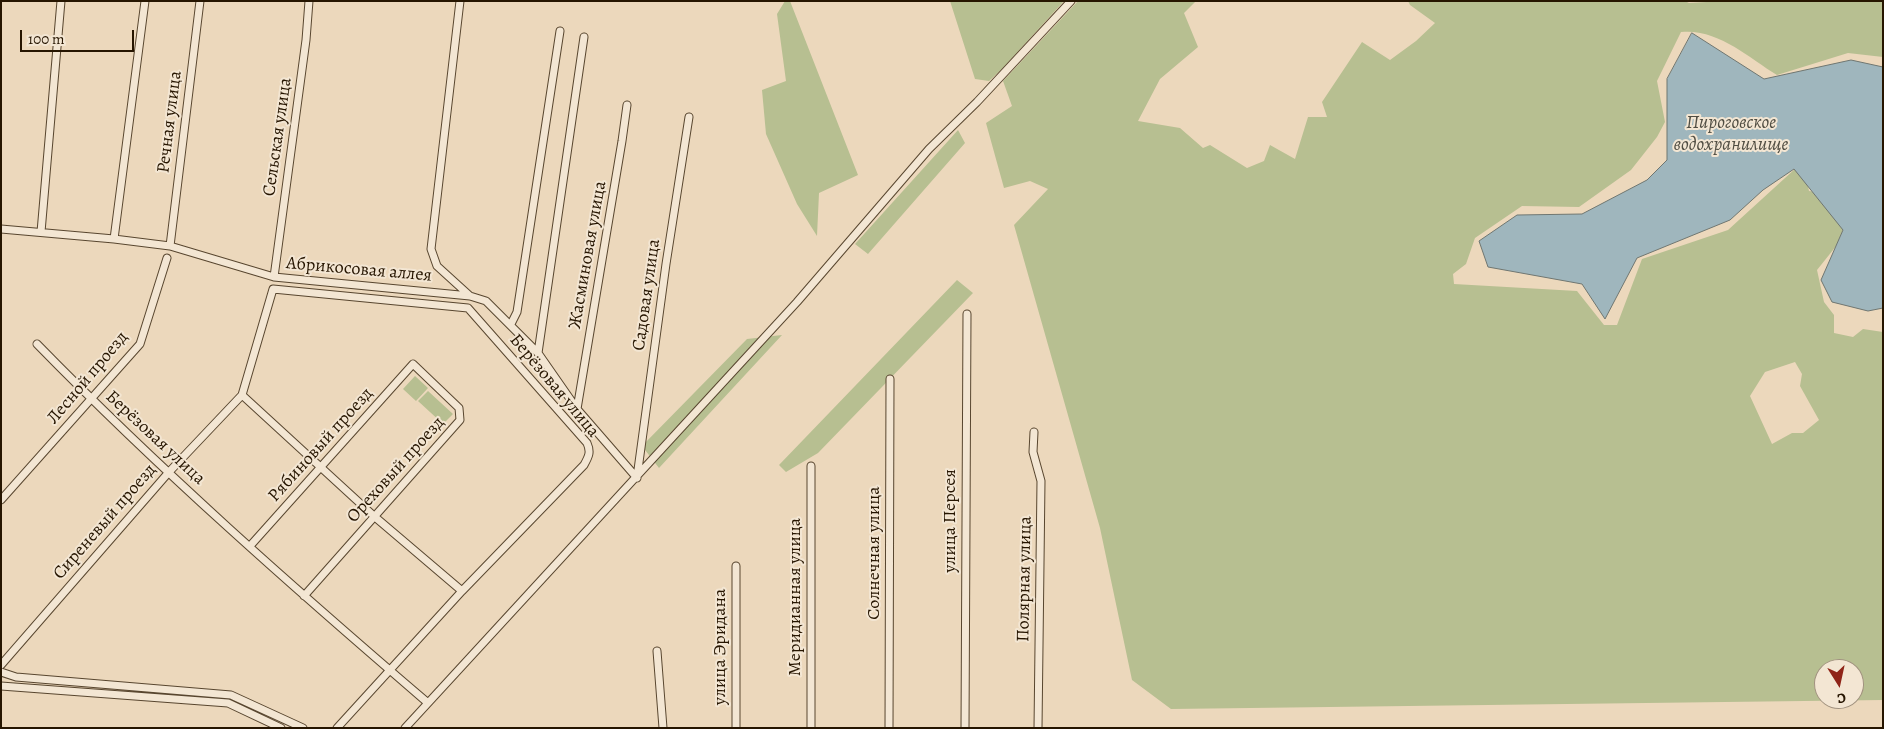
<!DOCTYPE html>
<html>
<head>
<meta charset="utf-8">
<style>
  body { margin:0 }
  #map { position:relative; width:1884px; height:729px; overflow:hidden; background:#ecd8bc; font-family:Alegreya,serif }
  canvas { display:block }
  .frame { position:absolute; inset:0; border:2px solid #261500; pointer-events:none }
  .north { position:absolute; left:1814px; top:659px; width:50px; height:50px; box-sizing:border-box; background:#f3e6d3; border:1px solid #a1927f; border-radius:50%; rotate:170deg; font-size:14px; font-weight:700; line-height:20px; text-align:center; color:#261500 }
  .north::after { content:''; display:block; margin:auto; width:18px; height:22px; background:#8f2418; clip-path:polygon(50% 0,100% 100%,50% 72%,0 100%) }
  .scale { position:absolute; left:20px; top:30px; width:114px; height:22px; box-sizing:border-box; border:2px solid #261500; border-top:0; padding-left:6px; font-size:15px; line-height:18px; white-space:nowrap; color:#261500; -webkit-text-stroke:4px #f3e6d3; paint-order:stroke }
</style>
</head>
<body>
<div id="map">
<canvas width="1884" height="729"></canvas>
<div class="frame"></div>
<div class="north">С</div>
<div class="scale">100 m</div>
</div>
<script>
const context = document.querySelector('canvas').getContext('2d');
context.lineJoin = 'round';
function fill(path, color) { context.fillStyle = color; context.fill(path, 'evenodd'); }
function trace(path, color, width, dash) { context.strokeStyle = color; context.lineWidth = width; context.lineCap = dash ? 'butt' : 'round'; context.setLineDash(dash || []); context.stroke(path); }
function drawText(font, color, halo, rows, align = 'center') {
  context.font = font + ' Alegreya,serif'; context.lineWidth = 4; context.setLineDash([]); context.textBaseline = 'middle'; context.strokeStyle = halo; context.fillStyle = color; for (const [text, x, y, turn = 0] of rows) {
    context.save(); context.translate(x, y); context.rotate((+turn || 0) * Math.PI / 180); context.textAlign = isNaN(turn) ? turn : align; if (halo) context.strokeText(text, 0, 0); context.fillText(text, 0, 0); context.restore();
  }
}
fill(new Path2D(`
  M785,1H790L858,175L819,193L817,236L797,204L766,134L762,90L786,81L777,14Z
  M950,1H1064L1002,69L989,81L975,79Z
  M1078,1H1196L1184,13L1198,47L1160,79L1138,121L1180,128L1203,148L1210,145L1247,168L1264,161L1270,145L1295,159L1308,117H1327L1322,102L1362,42L1390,60L1416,41L1435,23L1410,5L1408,1H1685L1689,3L1724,1H1883V57L1848,53L1777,75C1748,57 1717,28 1681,32L1657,81L1665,122L1657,137L1631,170L1579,207L1522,206L1475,238L1466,264L1453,274L1454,284L1577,291L1604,325H1617L1642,259L1728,230L1796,168L1804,166L1809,191L1822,193L1844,227L1837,245L1817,270L1824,302L1834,315V333L1853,337L1863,329L1883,332V700L1171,709L1132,680L1100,528L1014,225L1048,189L1030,181L1004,188L986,123L1012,106L1003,81ZM1795,362L1802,374L1800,386L1819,420L1803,433H1792L1772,444L1750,396L1765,372ZM1824,669H1854V699H1824Z
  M958,130L965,143L868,254L855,244Z
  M957,280L973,293L818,453L786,472L779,465Z
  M782,335L659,468L642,446L747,339Z
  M415,376L428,388L416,401L403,389Z
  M428,391L453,414L443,424L418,401Z`), '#b7bf91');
const water = new Path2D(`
  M1692,33L1764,79L1851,60L1883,67V308L1868,311L1832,302L1821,280L1843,230L1794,169L1763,190L1730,220L1637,258L1605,319L1582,284L1488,267L1479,241L1517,215L1582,214L1647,180L1667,160V79Z`);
fill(water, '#9fb6bd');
trace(water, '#6f7671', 1);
const minor = new Path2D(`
  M460,1L431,249L437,266L470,296
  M1,229L114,239L170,246L274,277L470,296L486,301L538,353L577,409L637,478
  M41,232L61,1
  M114,239L145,1
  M170,246L200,1
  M274,277L306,40L309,1
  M511,324L517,312L560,31
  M37,344C161,471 294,588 428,703
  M538,353L584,37
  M242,395L375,517L462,591
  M577,409L622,141L627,105
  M1034,432L1033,452L1041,481L1038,728
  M637,477L666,264L689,117
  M1,500L140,344L167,258
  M250,546L413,364L459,408L460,420L304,596
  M657,651L663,728
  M1,665L169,472L242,395L273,289L468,308L587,443C591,452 589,456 584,465L462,591L337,728
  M1,672L16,677L231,695L303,728
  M1,686L228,703L281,728
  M405,728L797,302L929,149L977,102L1071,1
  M736,728V566
  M811,728V466
  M889,728L890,379
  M965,728L967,314`);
trace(minor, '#58462f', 9);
trace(minor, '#f3e6d3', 7);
drawText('18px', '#261500', '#f3e6d3', [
  ["Речная улица",170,122,-83],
  ["Сельская улица",278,137,-82],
  ["Жасминовая улица",588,255,-80],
  ["Абрикосовая аллея",359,270,5],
  ["Садовая улица",647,295,-82],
  ["Лесной проезд",88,378,-50],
  ["Берёзовая улица",554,386,50],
  ["Берёзовая улица",155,438,43],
  ["Рябиновый проезд",321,445,-48],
  ["Ореховый проезд",396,470,-48],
  ["улица Персея",951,521,-90],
  ["Сиреневый проезд",105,522,-49],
  ["Солнечная улица",875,553,-90],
  ["Полярная улица",1025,579,-89],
  ["Меридианная улица",796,597,-90],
  ["улица Эридана",721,647,-90]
]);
drawText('italic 19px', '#504d42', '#f3e6d3', [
  ["Пироговское",1731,123],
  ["водохранилище",1731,145]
]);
</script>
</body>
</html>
